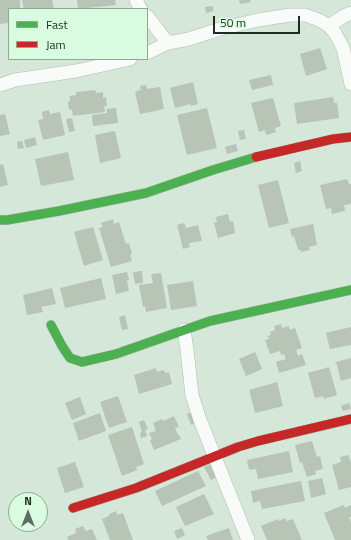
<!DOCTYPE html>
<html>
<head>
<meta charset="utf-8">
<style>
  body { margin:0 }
  #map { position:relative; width:351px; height:540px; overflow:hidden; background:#d4e7d8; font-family:"Titillium Web",sans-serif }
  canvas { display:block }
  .legend { position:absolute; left:8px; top:8px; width:140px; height:52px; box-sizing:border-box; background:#d9fce1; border:1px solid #8ea894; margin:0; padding:5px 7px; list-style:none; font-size:12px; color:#1d2b21 }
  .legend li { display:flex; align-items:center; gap:8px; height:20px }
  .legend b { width:20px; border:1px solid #8ea894 }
  .north { position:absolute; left:8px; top:492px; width:40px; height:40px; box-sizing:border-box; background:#d9fce1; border:1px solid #8ea894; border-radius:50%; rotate:0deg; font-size:11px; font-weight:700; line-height:16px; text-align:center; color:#1d2b21 }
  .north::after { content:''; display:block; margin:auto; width:14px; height:18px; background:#5d6d61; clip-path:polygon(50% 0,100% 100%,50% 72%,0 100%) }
  .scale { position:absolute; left:213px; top:16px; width:87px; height:18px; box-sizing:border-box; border:2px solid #1d2b21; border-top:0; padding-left:5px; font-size:12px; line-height:14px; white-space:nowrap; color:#1d2b21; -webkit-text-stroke:3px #d9fce1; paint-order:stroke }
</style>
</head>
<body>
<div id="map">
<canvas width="351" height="540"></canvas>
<ul class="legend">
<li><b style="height:5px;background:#4caf50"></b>Fast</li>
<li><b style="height:5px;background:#c62828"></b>Jam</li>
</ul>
<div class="north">N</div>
<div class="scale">50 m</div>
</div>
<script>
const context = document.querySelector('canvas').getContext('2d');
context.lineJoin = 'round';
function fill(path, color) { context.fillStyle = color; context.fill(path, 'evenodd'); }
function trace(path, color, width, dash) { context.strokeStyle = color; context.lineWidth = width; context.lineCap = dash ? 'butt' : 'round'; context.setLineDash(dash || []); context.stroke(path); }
fill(new Path2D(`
  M0,0H20V9H9V23L0,24Z
  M22,0H52L54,9H24Z
  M77,0H115L116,5L78,9Z
  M239,0H250L251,2L240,4Z
  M213,6V11L206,13L205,7Z
  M320,48L327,69L306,76L300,54Z
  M271,75L273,85L252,90L249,80Z
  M193,82L198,104L191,106L190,104L175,108L170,88Z
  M146,85L147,89L160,87L164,109L140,114L135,92L141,90L140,86Z
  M95,90L96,93L103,92V98L106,97L107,106H104L105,112L73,116L72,109L69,110L68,102L70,101V96L76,95V92Z
  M333,97L334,103H337L339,118L297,124L294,103Z
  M273,98L281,126L275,128L276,132L266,135L265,130L259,132L251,103Z
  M116,108L118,123L93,126L92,115L107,113V109Z
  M207,108L217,148L187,155L177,115Z
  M49,110L50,114L60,112L65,135L43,140L38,120L43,119L42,112Z
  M5,114L10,134L0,136V115Z
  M72,118L75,131L69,132L66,119Z
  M244,130L246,139L240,140L238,131Z
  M115,131L121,158L100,163L95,135Z
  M35,137L37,145L26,148L24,140Z
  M22,141L24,148L18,149L17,142Z
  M236,144L238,151L227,154L225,147Z
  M68,152L74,180L41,186L35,159Z
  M300,161L302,171L296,173L294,163Z
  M3,164L8,185L0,187V165Z
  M347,179L349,184H351V204L344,205L345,211L332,214L331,208L326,209L320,185Z
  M278,180L289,223L269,228L258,185Z
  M228,214L230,222L233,221L235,233L218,238L214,223L217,222L216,217Z
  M113,219L114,224L119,222L126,244L129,243L132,254L130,255L132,261L111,267L99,228L103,227L101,223Z
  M184,223L186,228L198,225L202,241L189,243L190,247L183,249L177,225Z
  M313,224L317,245L309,247L310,250L301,252L300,249L298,250L294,236L292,237L290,229Z
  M93,227L103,260L84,266L74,232Z
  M142,271L143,283L135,284L133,272Z
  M127,272L129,280H127L129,291L116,294L112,275Z
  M161,273L167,308L146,312L145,306L143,307L139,285L153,283L151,274Z
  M101,278L106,299L65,308L60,288Z
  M193,281L197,306L171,310L167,285Z
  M52,288L56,304L41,307L43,312L27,315L23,295Z
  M125,315L128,329L122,330L119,317Z
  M281,324L282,328L289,326L290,330L295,328L302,348L296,350L298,356L302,354L306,365L279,373L276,362L286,359L284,354L281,355L280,351L270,354L265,340L269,339L268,336L271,335L270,332L275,330L274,326Z
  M351,327V345L330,349L326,333Z
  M255,352L262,369L246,376L239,359Z
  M351,358V378L341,381L336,362Z
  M329,367L337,395L324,399L323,396L315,398L308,373Z
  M156,368L157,372L164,370L165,373L169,372L172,384L139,394L134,375Z
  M277,382L283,406L255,413L249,390Z
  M118,396L127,422L109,428L100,402Z
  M80,397L86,414L72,420L65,403Z
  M349,403L351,409L343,411L341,406Z
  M192,412L196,423L191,425L187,414Z
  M100,413L106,431L79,441L73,423Z
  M174,416L179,427L175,428L178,435H179L181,439L154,450L150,440L152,439L149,433L156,431L153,423L162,419L163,421Z
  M144,420L148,429L145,430L147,436L141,438L140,433L142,432L139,422Z
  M132,427L144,464L136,467L137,470L122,476L108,435Z
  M312,441L317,457L320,456L323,469L315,471L316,474L307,477L302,462L300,463L295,445Z
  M289,451L293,472L258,479L256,469L249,470L247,460Z
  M348,455L351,462V487L339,490L332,465L341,462L340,457Z
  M75,462L84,487L65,493L57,468Z
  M211,464L218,476L211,480L204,467Z
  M198,471L206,486L162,506L155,491Z
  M322,478L326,494L311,498L308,481Z
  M301,481L305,501L262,509L260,501L253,503L251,491Z
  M204,494L214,514L185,526L176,507Z
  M344,505L345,508L351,505V517H349L351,522V540H335L324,513Z
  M116,511L117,515L123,513L133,540H110L102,519L109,516V514Z
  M285,518L286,521L293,519L302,540H267L261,526L278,519L279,521Z
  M83,526L86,531L92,529L97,540H68L67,537L76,533L75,529Z
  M182,528L185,535L177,539L174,531Z
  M229,528L233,540H208L206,536Z`), '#b7c4b6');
const street = new Path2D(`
  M136,0L139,6L141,9
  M147,16L168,43
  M329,26L344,16L351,13
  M147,53L168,43L189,39L220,29L258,20L290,15H305L319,20L329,26L335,33L343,48L351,84
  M0,85L15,80L76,71L130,59
  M184,330L187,350L192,395L200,420L248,540`);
const fast = new Path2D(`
  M0,220H7L59,211L146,193L213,170L256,157
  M51,325L62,346L70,358L82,362L116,354L210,321L351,290`);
const jam = new Path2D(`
  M256,157L333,139L351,137
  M73,508L136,488L238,447L258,441L351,419`);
trace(street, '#aebcb1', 14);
trace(fast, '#aebcb1', 10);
trace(jam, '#aebcb1', 10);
trace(street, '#f9fbf9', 13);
trace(fast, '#4caf50', 9);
trace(jam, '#c62828', 9);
</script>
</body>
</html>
